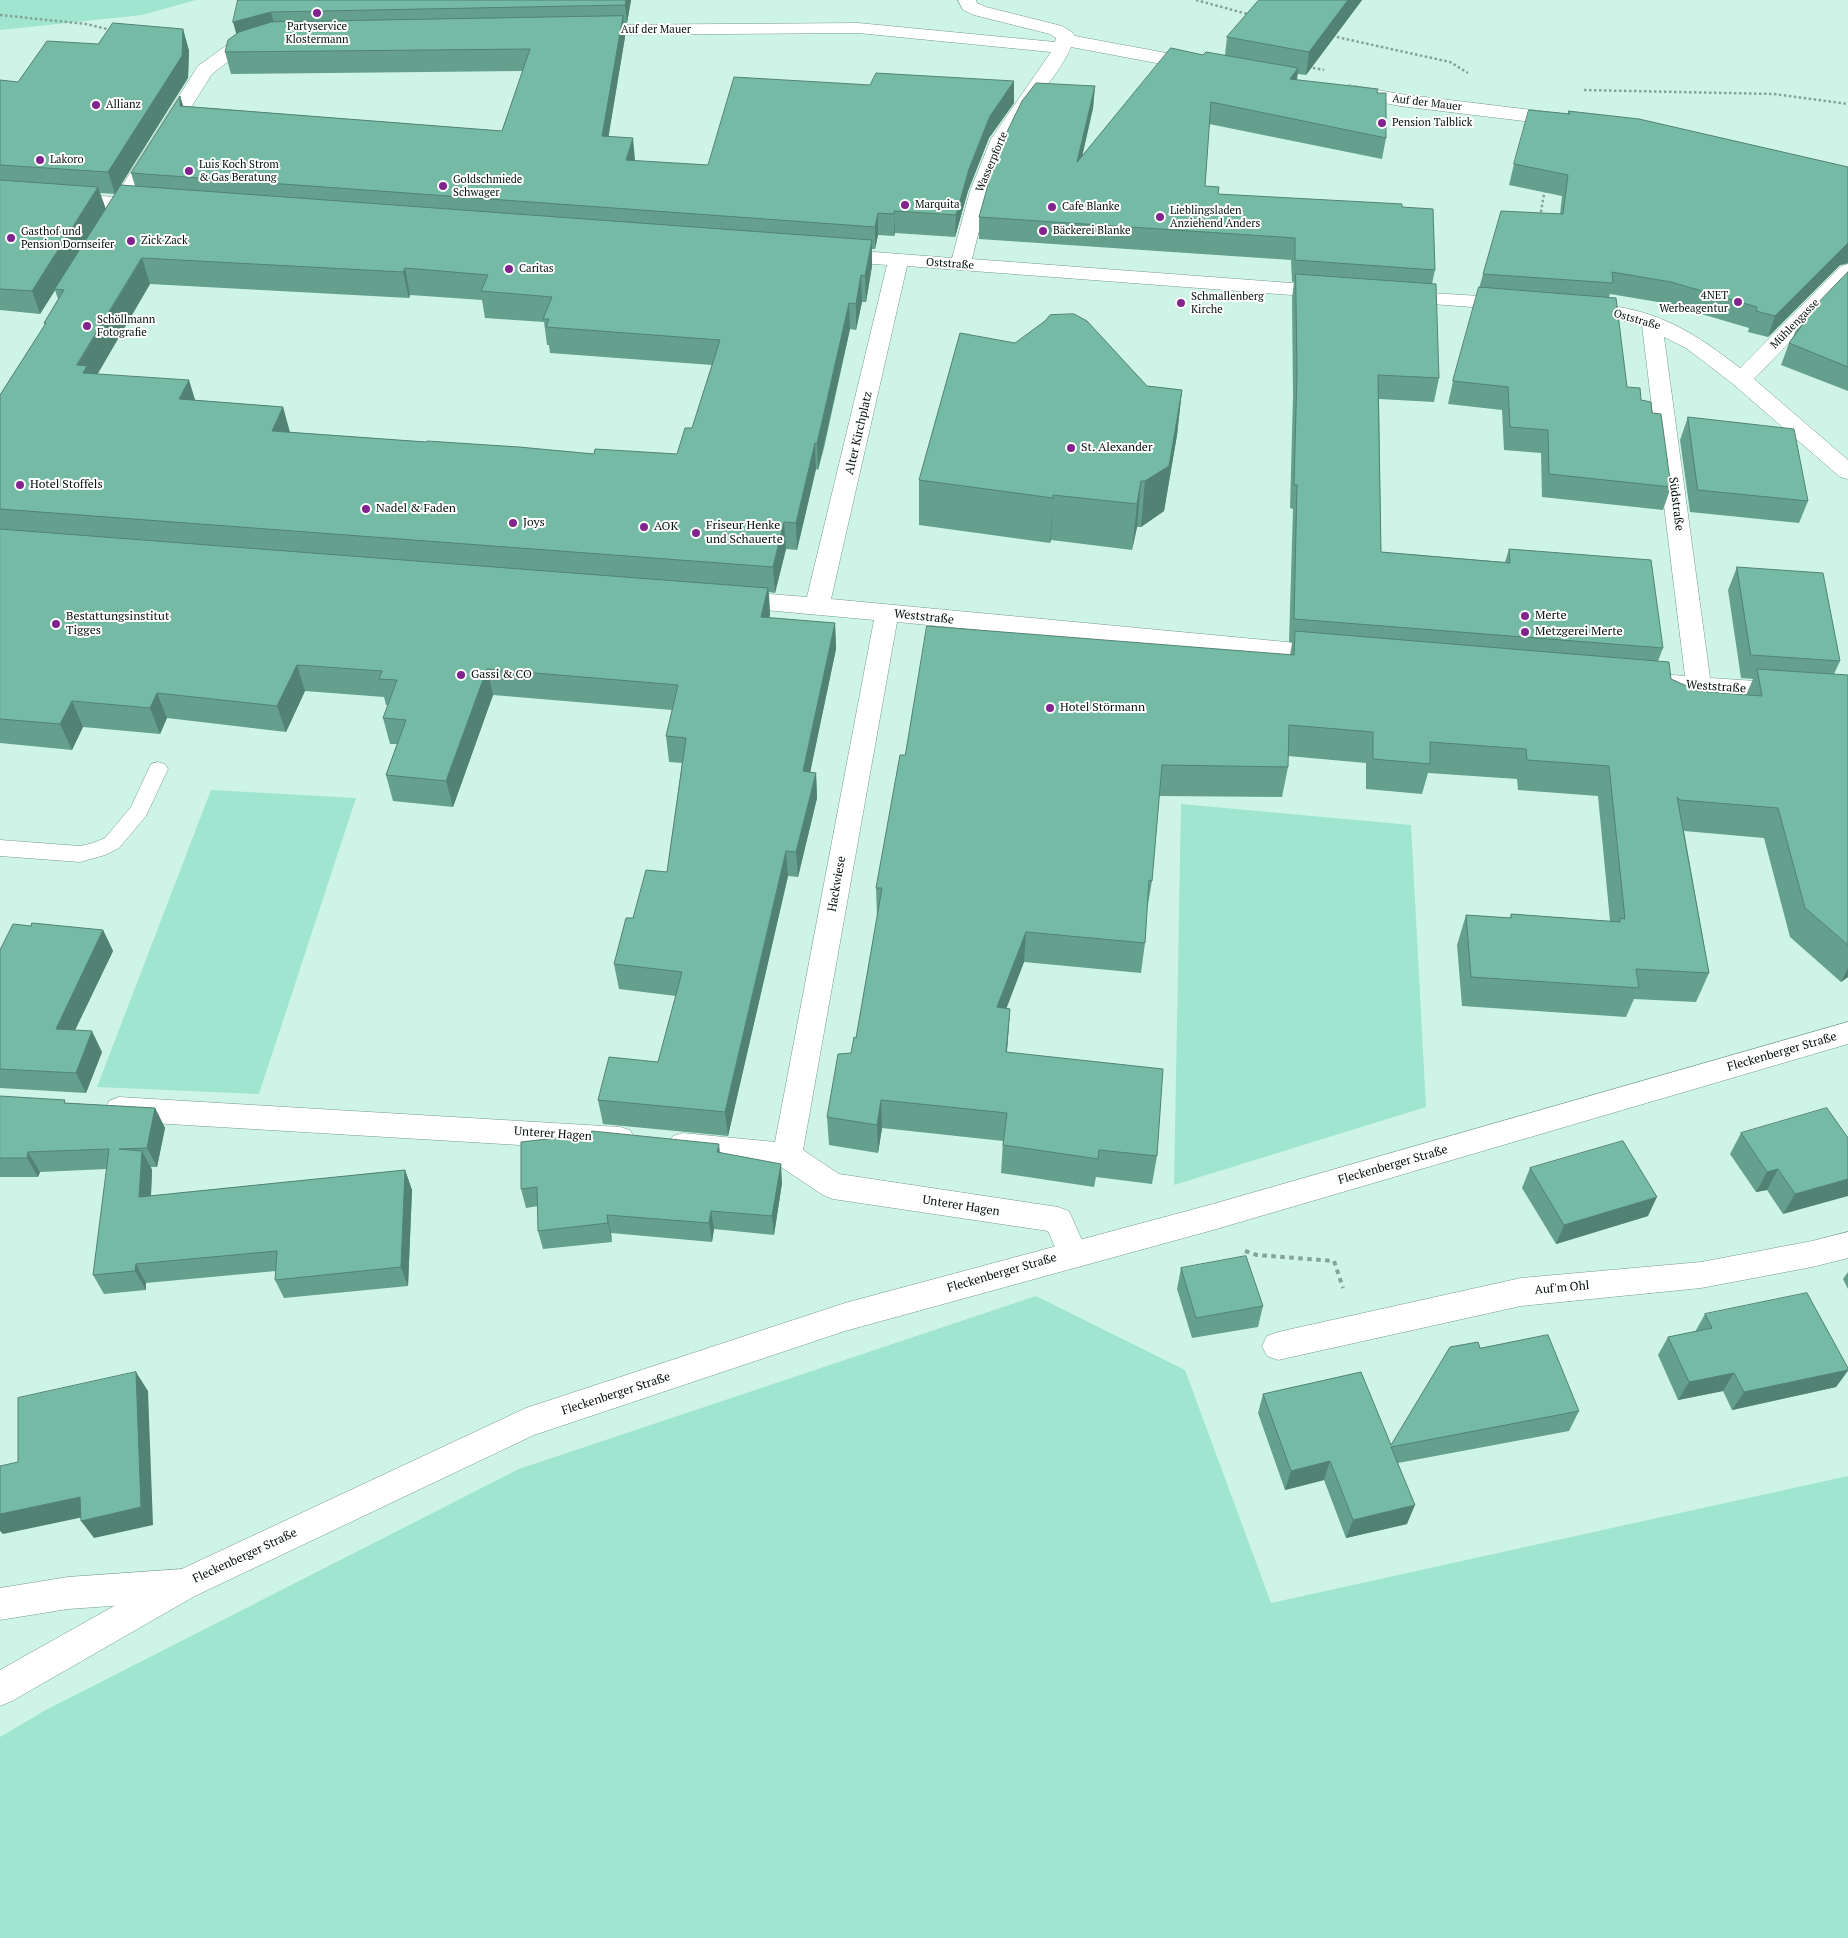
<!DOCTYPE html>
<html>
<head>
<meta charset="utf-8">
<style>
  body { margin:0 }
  canvas { display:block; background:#cdf4e6 }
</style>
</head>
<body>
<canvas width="1848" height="1938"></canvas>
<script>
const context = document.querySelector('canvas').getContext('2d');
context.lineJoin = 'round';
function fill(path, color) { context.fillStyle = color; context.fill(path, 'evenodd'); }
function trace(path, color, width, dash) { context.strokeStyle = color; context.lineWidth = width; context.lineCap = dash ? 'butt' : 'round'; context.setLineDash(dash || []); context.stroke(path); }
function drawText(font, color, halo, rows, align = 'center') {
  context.font = font + ' "PT Serif",serif'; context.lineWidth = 4; context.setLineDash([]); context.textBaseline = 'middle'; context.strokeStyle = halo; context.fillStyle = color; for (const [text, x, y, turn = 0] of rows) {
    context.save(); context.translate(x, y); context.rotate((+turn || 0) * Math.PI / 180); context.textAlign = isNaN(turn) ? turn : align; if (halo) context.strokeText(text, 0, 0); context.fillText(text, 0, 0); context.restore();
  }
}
fill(new Path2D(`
  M0,0H196L142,15L0,30Z
  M211,790L356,798L259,1094L97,1087Z
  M1181,804L1411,825L1426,1107L1174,1185Z
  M1036,1296L1185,1370L1271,1603L1848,1476V1938H0V1737L44,1711L519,1469Z`), '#a0e5cf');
const service = new Path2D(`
  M158,762L165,764L168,769L146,816L119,848L105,855L80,862L0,856V840L80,846L93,843L105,838L131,807L151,764Z`);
const minor = new Path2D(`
  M958,0H976L977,3L986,7L1062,26L1072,32L1075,36L1199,59L1206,61L1208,65L1206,69L1199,71L1071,47C1059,75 1036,96 1020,122C994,164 984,212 972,259L1331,286L1338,288L1341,292L1338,296L1331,298L907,266L831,599L1329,646L1338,649L1341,655L1338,661L1329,664L897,622L803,1150L839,1174L1058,1207L1069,1211L1088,1254L1084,1263L1073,1267L1062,1263L1048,1231L833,1199L823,1195L781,1167L683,1157L673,1154L668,1145L673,1136L683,1133L775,1142L874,620L732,607L724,605L720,599L724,593L732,591L807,597L887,265L835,261L828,259L825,255L828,251L835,249L952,258L970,191L991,139L1051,52L858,33L587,35L581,34L578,30L581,26L587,25L858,23L1055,42L1056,38L1050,34L974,15L963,10Z
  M260,35L266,36L269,40L266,44L239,53L212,74L134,198L153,201L156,205L153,209L146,211L127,210L119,221L112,223L105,221L102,217L108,208L0,200V188L115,197L198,66L227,45Z
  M1350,85L1400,94L1565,114L1572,116L1575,120L1572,124L1565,126L1400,106L1343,95L1341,91L1343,87Z
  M1848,264V282L1754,379L1848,460V479L1840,477L1733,384L1686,348L1664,337L1710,678L1848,687V705L1648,691L1639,688L1636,682L1639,676L1648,673L1685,676L1642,326L1618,319L1574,313L1571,309L1574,305C1584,302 1594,304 1604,305C1661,311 1696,334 1740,368L1841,266Z
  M1398,291L1513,298L1520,300L1523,304L1520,308L1513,310L1391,301L1388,297L1391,293Z
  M119,1097L620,1127L630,1130L635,1139L630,1148L620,1151L119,1121L109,1117L105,1109L109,1101Z
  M1848,1232V1258L1812,1267L1701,1288L1521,1306L1278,1360L1267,1356L1262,1346L1267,1336L1278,1332L1521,1278L1701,1262L1812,1241Z
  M183,1569L195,1574L200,1585L195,1596L183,1601L68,1609L0,1620V1588L68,1577Z`);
const tertiary = new Path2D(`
  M1848,1022V1044L1213,1230L845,1331L534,1435L195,1596L12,1701L0,1706V1670L171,1574L526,1408L845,1303L1213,1204Z`);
trace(service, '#769a8e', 1);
trace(minor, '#769a8e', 1);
trace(tertiary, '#769a8e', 1);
trace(new Path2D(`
  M1196,0L1251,15
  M0,15L86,24L111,30
  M1332,36L1450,62L1468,73
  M1308,67L1324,70
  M1584,90L1774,94L1848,104
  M1540,217L1545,189`), '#85a298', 2.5, [2.5, 2.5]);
trace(new Path2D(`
  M1245,1251L1257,1255L1334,1261L1343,1288`), '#85a298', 4, [4.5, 4.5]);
fill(service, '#fff');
fill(minor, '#fff');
fill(tertiary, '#fff');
fill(new Path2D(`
  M238,0H631L627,23L623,24L625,37L608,137L635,161L708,165L1014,103L989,138L968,191L955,237L895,233L894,236L878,235L875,249H872V266L866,302H862L856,330L850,329L824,448L818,470L816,469L797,550L786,549L775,593L769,592L770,614L769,618L835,623L836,649L810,772L816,773L817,798L798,877L788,876L728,1136L603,1124L598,1100L658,1062L676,996L619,989L614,964L633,918L667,872L682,763L669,762L666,736L672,710L493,695L453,807L393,801L386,775L397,744H390L383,718L388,705H386L384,697L305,691L286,732L167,718L160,734L83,727L72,750L0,743V395L45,325L44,323L58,299L55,290L40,314L0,310V80L18,82L98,44L183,29L189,51L188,78L121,185L135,186L131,173L180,96L183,106L502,131L523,71L231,74L225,52L236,34ZM100,193L115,194L106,209ZM150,284L409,298L410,295L482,300L485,318L544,322L547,345H549L550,353L712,365L692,428L677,454H594L426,442L290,432L283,407L195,400L97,374Z
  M1259,0H1362L1306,75L1298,74L1297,80L1377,93L1386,138L1382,159L1209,124L1205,186L1218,194L1402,207L1435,270L1432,284L1439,378L1434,402L1379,399L1381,552L1505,562L1509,549L1663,648L1658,661L1671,679L1698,691L1746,695L1753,679L1741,678L1728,590L1737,567L1840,661L1834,674L1848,677V977L1841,982L1790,937L1764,838L1684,831L1709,973L1696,1002L1634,999L1626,1017L1462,1006L1457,945L1466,915L1510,918L1511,914L1610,921L1598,796L1518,790L1517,779L1428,773L1422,794L1366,789V763L1288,756V767L1282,797L1159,796L1152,881L1147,910L1145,943L1141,973L1024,962L1006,1008L1010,1009L1007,1052L1157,1156L1152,1184L1096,1177L1094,1187L1001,1173L1003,1141L882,1128L878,1153L829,1145L827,1117L851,1053L856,1038L877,917L876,888L905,755L1290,655L1292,643L1289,642L1293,509L1290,508L1293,396L1292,298L1294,282H1292L1291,260L979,239V217L1095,86L1093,108L1082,156L1203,55H1225L1227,37Z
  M1568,111L1848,167V263L1840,265L1768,337L1748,332L1749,328L1664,303L1610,294L1609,297L1627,387L1641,400L1652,413L1671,487L1663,510L1542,497L1541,453L1504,450L1502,410L1448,404L1453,381L1483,274L1560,214L1562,196L1509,185L1514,164L1568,114Z
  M1848,272V391L1781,365L1789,343L1793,337L1799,323Z
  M1015,343L1147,386L1182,390L1177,435L1164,511L1141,527H1137L1132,550L1051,540L1050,543L919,525V480Z
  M1688,417L1808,501L1799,523L1690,512L1680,440Z
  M31,926L103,930L113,951L75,1030L102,1052L86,1093L0,1088V950Z
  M0,1096L67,1103L155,1108L165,1128L157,1167H151L152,1170L151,1196L405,1170L412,1190L408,1286L284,1298L275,1280L276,1271L146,1283V1290L104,1294L93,1275L107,1169L40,1172L38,1177H0Z
  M1741,1133L1848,1138L1783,1214L1767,1190L1756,1192L1730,1154Z
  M720,1152L782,1183L774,1235L714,1229L712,1242L611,1233L612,1242L543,1249L538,1231V1206L526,1208L521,1189Z
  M1530,1168L1648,1216L1556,1244L1522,1188Z
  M1181,1268L1263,1306L1258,1327L1192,1338L1177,1289Z
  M1848,1272V1289L1843,1279Z
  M1705,1314L1848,1368V1371L1836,1387L1732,1410L1723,1391L1678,1400L1658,1355L1668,1337L1695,1332Z
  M1480,1348L1579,1411L1569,1431L1398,1463L1407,1524L1346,1538L1324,1480L1285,1490L1258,1413L1263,1394L1391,1445Z`), '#65a08e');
fill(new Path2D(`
  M626,0H631L627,23L625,5Z
  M1348,0H1362L1306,75L1309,52Z
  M271,12L276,30L238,40L233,22Z
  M623,16L625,37L605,158L602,136Z
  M183,29L189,51L188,78L115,194L108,172Z
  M1298,68L1295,89L1290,79Z
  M1014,81V103L989,138L968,191L955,237L956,215L969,169L990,116Z
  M1095,86L1093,108L1076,184L1077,162Z
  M180,96L187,118L180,106Z
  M633,138L635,160L628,182L626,160Z
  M98,187L106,210L40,314L32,291Z
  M894,211L895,233L894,236Z
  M878,213V235L875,249V227Z
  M872,240V266L866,302L865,276Z
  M1848,243V263L1840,265L1768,337L1775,316Z
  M142,258L150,284L93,382L96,392L77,365Z
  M405,268L410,295L409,298L403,272Z
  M861,275L862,302L856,330V304Z
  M849,303L850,329L818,470L817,443Z
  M189,380L197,406L179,399Z
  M1182,390L1177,435L1164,511L1141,527L1145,481Z
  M283,407L290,434L272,431Z
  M815,443L816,469L797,550L796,523Z
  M1141,481L1137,527L1132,550L1137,504Z
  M1053,495L1051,540L1050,543L1053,498Z
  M784,522L786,549L775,593L773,567Z
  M768,588L770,614L764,643L761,617Z
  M835,623L836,649L805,797L803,771Z
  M297,665L305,691L286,732L277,706Z
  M487,669L493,695L453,807L446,781Z
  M157,693L167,718L160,734L150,708Z
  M72,701L83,727L72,750L60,724Z
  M816,773L817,798L798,877L796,852Z
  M786,851L788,876L728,1136L725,1112Z
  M103,930L113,951L66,1049L56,1029Z
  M1026,932L1024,962L996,1036L997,1007Z
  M1848,968V977L1841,982Z
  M1010,1009L1008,1038L1004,1081L1006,1052Z
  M92,1031L102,1052L86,1093L76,1073Z
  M881,1100L882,1128L878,1153L877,1125Z
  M155,1108L165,1128L157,1167L147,1148Z
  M719,1144L721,1163L717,1152Z
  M142,1151L152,1170L150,1217L139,1197Z
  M28,1152L40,1172L38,1177L27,1158Z
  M781,1164L782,1183L774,1235L772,1216Z
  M1778,1169L1767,1190L1756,1192L1767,1172Z
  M405,1170L412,1190L408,1286L401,1267Z
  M1848,1179V1196L1783,1214L1795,1194Z
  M1657,1197L1648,1216L1556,1244L1564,1225Z
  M711,1211L714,1229L712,1242L709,1223Z
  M607,1215L611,1233L612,1242L608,1223Z
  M136,1264L146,1283V1290L135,1271Z
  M1848,1370L1836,1387L1732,1410L1744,1392Z
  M136,1372L148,1391L153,1525L94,1538L81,1521Z
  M1734,1373L1723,1391L1678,1400L1689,1382Z
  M1330,1461L1324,1480L1285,1490L1291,1471Z
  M80,1497L93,1515L3,1534L0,1531V1514Z
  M1415,1505L1407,1524L1346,1538L1353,1520Z`), '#528274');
const building = new Path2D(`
  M238,0H626L625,5L271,12L233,22Z
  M1259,0H1348L1309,52L1227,37Z
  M623,16L602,136L633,138L626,160L708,165L734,77L870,85L876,73L1014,81L990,116L969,169L956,215L894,211V214L878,213L875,227L131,173L180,96V106L502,131L530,49L225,52L228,40L239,32L271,22Z
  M113,23L183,29L182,56L108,172L0,165V80L18,82L47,41L98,44Z
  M1171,48L1203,55L1206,52L1298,68L1290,79L1378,89L1377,93H1386V138L1211,102L1205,186L1219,187L1218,194L1402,204V207L1433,209L1435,270L1295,260V238L979,217L993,167L1006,134L1022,101L1036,83L1095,86L1077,162Z
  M1529,110L1570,114L1568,111L1639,119L1848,167V243L1775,316L1756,311L1757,307L1671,282L1612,272L1613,283L1483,274L1501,211L1563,214L1568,175L1514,164Z
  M0,180L98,187L32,291L0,289Z
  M121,185L872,240L865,276L861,275L856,304L849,303L822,422L817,443H815L796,523L784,522L773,567L0,509V395L46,323H44L64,290L55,289ZM142,258L403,272L405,268L488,275L481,291L552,297L543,319H549L546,327L720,340L692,428H685L677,454L595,449L594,454L519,447L427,441L426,442L272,431L283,407L179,399L189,380L83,373L87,366L77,365Z
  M1848,272V367L1789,343L1803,324L1799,323Z
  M1296,274L1436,284L1439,378L1378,375L1381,552L1510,563L1509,549L1651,560L1663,648L1294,619L1297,485H1294L1297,373Z
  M1479,287L1616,298L1627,387L1640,388L1641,400L1651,402L1652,413L1661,414L1671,487L1549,474L1548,430L1510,427L1508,387L1453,381Z
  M1074,314L1087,321L1147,386L1182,390L1169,466L1145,481H1141L1137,504L1053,495V498L919,480L960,333L1015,343L1045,321L1050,315Z
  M1688,417L1794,429L1808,501L1698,490Z
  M0,529L768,588L761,617L835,623L803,771L816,773L796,852L786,851L725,1112L598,1100L609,1057L658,1062L682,972L614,964L626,918H633L646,870L667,872L686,738L666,736L678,685L487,669L446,781L386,775L406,720L383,718L397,680L379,679L382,671L297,665L277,706L157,693L150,708L72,701L60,724L0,719Z
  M1737,567L1823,573L1840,661L1751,655Z
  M927,626L1294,655L1295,631L1669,662L1671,679L1698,691L1762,696L1757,669L1848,675V945L1805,908L1778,808L1680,800L1677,797L1709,973L1636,969L1639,988L1471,977L1466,915L1511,918V914L1620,922V918L1625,919L1609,766L1527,760L1526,749L1430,742V764L1373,759V732L1289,725L1288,767L1162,765L1152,881L1149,880L1145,943L1026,932L997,1007L1010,1009L1006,1052L1163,1069L1157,1156L1099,1150L1098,1159L1003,1145L1007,1113L881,1100L877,1125L827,1117L838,1054L851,1053L854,1037L856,1038L882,888H876L900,755H905Z
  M32,923L103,930L56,1029L92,1031L76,1073L0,1069V950L13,924L31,926Z
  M0,1096L65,1100L64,1103L155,1108L147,1148L119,1149L142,1151L139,1197L405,1170L401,1267L275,1280L277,1251L136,1264L135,1271L93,1275L109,1149L28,1152L27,1158H0Z
  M1827,1108L1848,1138V1179L1795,1194L1778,1169L1767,1172L1741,1133Z
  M592,1131L719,1144L717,1152L781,1164L772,1216L711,1211L709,1223L607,1215L608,1223L538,1231L537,1187L521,1189V1142L591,1134Z
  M1623,1141L1657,1197L1564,1225L1530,1168Z
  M1246,1256L1263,1306L1196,1318L1181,1268Z
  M1807,1293L1848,1368V1370L1744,1392L1734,1373L1689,1382L1668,1337L1712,1328L1705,1314Z
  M1548,1335L1579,1411L1391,1447L1415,1505L1353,1520L1330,1461L1291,1471L1263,1394L1361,1372L1391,1445L1450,1347L1478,1342L1480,1348Z
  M136,1372L141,1507L81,1521L80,1497L0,1514V1466L18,1462V1398Z`);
fill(building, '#75baa5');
trace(building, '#528274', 1);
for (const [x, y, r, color] of [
  [317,13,5,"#82238e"],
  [96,105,5,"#82238e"],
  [1382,123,5,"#82238e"],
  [40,160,5,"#82238e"],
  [189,171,5,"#82238e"],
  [443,186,5,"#82238e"],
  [905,205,5,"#82238e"],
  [1052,207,5,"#82238e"],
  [1160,217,5,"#82238e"],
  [1043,231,5,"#82238e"],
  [11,238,5,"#82238e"],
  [131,241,5,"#82238e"],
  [509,269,5,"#82238e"],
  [1738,302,5,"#82238e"],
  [1181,303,5,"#82238e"],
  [87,326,5,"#82238e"],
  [1071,448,5,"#82238e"],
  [20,485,5,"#82238e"],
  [366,509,5,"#82238e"],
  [513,523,5,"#82238e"],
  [644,527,5,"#82238e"],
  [696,533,5,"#82238e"],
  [1525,616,5,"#82238e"],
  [56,624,5,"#82238e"],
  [1525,632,5,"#82238e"],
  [461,675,5,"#82238e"],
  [1050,708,5,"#82238e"]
]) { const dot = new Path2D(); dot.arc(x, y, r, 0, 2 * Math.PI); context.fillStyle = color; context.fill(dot); trace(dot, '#fff', 2); }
drawText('11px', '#030e0a', '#fff', [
  ["Partyservice",317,27,"center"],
  ["Klostermann",317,40,"center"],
  ["Allianz",106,105],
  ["Pension Talblick",1392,123],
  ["Lakoro",50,160],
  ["Luis Koch Strom",199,165],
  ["& Gas Beratung",199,178],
  ["Goldschmiede",453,180],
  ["Schwager",453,193],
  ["Marquita",915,205],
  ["Cafe Blanke",1062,207],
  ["Lieblingsladen",1170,211],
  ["Anziehend Anders",1170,224],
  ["Bäckerei Blanke",1053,231],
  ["Gasthof und",21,232],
  ["Pension Dornseifer",21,245],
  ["Zick Zack",141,241],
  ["Caritas",519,269],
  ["4NET",1728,296,"right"],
  ["Werbeagentur",1728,309,"right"],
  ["Schmallenberg",1191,297],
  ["Kirche",1191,310],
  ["Schöllmann",97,320],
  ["Fotografie",97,333]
], 'left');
drawText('11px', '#030e0a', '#fff', [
  ["Auf der Mauer",656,30],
  ["Auf der Mauer",1427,103,7],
  ["Wasserpforte",992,162,-67],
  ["Oststraße",950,264,4],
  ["Oststraße",1637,320,16],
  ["Mühlengasse",1795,324,-46]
]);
drawText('12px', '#030e0a', '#fff', [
  ["Alter Kirchplatz",859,433,-77],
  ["Südstraße",1676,504,83],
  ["Weststraße",924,617,6],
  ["Weststraße",1716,687,4],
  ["Hackwiese",837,884,-80],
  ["Fleckenberger Straße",1782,1052,-16],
  ["Unterer Hagen",553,1134,4],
  ["Fleckenberger Straße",1393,1165,-16],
  ["Unterer Hagen",961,1206,9],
  ["Fleckenberger Straße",1002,1273,-16],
  ["Auf'm Ohl",1562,1288,-5],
  ["Fleckenberger Straße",616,1394,-18],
  ["Fleckenberger Straße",245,1556,-25]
]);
drawText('12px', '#030e0a', '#fff', [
  ["St. Alexander",1081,448],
  ["Hotel Stoffels",30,485],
  ["Nadel & Faden",376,509],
  ["Joys",523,523],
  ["Friseur Henke",706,526],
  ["und Schauerte",706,540],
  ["AOK",654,527],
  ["Merte",1535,616],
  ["Bestattungsinstitut",66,617],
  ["Tigges",66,631],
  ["Metzgerei Merte",1535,632],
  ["Gassi & CO",471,675],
  ["Hotel Störmann",1060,708]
], 'left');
</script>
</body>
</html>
